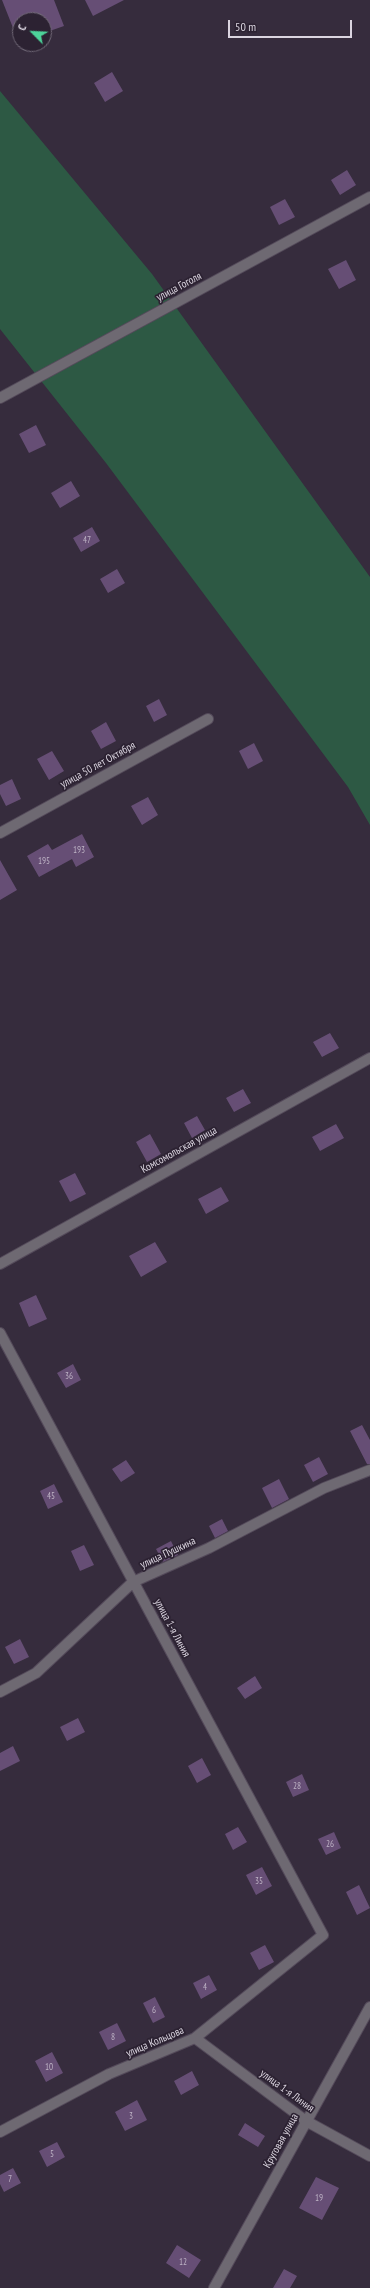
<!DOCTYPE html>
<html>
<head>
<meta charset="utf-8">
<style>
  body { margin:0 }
  #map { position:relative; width:370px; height:2288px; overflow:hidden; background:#362c3d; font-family:"PT Sans Narrow",sans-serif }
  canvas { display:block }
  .north { position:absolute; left:12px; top:12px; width:40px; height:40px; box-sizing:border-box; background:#2c2232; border:1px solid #726a78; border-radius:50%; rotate:294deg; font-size:11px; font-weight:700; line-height:16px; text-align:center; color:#dbd5e0 }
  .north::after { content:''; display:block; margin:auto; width:14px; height:18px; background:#4dd39a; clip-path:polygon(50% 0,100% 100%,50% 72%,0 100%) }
  .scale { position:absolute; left:228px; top:20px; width:124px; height:18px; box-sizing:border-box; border:2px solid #dbd5e0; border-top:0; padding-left:5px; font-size:12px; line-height:14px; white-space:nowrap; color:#dbd5e0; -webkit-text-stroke:3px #2c2232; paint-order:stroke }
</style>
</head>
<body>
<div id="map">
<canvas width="370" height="2288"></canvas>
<div class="north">С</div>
<div class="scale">50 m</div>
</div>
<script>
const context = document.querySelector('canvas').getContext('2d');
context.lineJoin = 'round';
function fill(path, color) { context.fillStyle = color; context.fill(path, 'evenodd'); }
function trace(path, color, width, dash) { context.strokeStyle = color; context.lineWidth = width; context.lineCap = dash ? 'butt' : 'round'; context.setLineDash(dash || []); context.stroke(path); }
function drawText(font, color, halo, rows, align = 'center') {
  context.font = font + ' "PT Sans Narrow",sans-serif'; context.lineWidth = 3.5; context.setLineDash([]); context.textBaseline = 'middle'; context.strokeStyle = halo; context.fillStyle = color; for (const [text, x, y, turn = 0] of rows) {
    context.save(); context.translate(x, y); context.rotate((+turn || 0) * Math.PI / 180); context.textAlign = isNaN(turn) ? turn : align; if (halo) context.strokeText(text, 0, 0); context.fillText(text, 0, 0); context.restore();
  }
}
fill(new Path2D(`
  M0,91L152,274L370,577V825L348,787L106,463L0,329Z`), '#2d5944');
fill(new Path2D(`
  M2,0H54L64,26L44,33V20H20L19,43Z
  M85,0H124L93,16Z
  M112,72L123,91L105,102L94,83Z
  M347,170L356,185L340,195L331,180Z
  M285,199L295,217L279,225L270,207Z
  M346,260L356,280L339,289L328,269Z
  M36,425L46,445L29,453L19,434Z
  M71,481L80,496L60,508L51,493Z
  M92,527L100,541L81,552L73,538Z
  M117,569L125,583L108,593L100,579Z
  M159,699L167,715L154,722L146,706Z
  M106,722L116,741L101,749L91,731Z
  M254,743L263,761L248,769L239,751Z
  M52,751L64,771L49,780L37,759Z
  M12,779L21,799L6,806L0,794V785Z
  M148,797L158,815L142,825L131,806Z
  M82,834L94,857L76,867L72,859L39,877L27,856L48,844L52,850Z
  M0,860L17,890L0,900Z
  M330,1033L339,1048L322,1057L313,1042Z
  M243,1089L251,1103L234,1112L226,1098Z
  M197,1116L205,1130L192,1138L184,1123Z
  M336,1124L344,1138L320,1151L312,1137Z
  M150,1134L161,1154L147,1162L136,1142Z
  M75,1173L86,1194L70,1202L59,1181Z
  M221,1187L229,1201L206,1214L198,1199Z
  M155,1242L167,1262L141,1277L129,1256Z
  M36,1295L47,1319L29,1327L19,1303Z
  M73,1364L81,1380L66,1388L57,1373Z
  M362,1425L370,1440V1464H367L350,1431Z
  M319,1457L328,1474L313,1482L304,1465Z
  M126,1460L135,1473L121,1482L112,1469Z
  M279,1479L289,1499L272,1508L262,1488Z
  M54,1484L63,1502L48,1509L40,1491Z
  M222,1519L228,1531L215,1538L209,1526Z
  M171,1541L178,1555L163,1562L156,1549Z
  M84,1545L94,1565L80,1571L71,1551Z
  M20,1639L29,1657L14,1664L5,1647Z
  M255,1676L262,1688L245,1699L237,1688Z
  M78,1718L85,1732L67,1741L60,1727Z
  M13,1746L20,1761L0,1771V1753Z
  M202,1758L211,1775L197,1783L188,1766Z
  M302,1774L309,1790L293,1797L286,1782Z
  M238,1827L247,1842L233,1850L225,1834Z
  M334,1832L341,1848L326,1855L318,1839Z
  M262,1867L272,1886L256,1895L246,1875Z
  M359,1885L370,1908L357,1915L346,1892Z
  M265,1945L274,1962L259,1970L250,1953Z
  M209,1975L217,1990L201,1999L193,1983Z
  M155,1997L165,2017L153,2023L143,2003Z
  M117,2023L126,2041L108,2050L99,2032Z
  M52,2052L63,2073L46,2082L35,2061Z
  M192,2071L199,2085L181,2095L174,2081Z
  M137,2100L147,2120L125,2131L115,2112Z
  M245,2123L265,2136L258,2147L238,2135Z
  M57,2142L65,2157L47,2167L39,2151Z
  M13,2168L21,2183L4,2192L0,2184V2175Z
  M316,2177L339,2188L322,2220L299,2208Z
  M177,2245L201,2260L189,2278L166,2263Z
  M284,2269L297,2276L290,2288H273Z`), '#664e75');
const minor = new Path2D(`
  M0,398L370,197
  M0,833L208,719
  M0,1264L370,1058
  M0,1333L323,1935L195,2038L109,2074L0,2132
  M0,1692L36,1673L133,1582L209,1548L324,1488L370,1470
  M195,2038L306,2121L370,2156
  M214,2288L370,2007`);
trace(minor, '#544a5a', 12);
trace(minor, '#6e6972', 10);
drawText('9px', '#beb3c5', null, [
  ["47",87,540],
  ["193",79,850],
  ["195",44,861],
  ["36",69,1376],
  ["45",51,1496],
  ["28",297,1786],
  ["26",330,1844],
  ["35",259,1881],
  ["4",205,1987],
  ["6",154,2010],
  ["8",113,2037],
  ["10",49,2067],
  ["3",131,2116],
  ["5",52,2154],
  ["7",10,2179],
  ["19",319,2198],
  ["12",183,2262]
]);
drawText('11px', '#dbd5e0', '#2c2232', [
  ["улица Гоголя",179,287,-28],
  ["улица 50 лет Октября",98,765,-29],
  ["Комсомольская улица",179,1150,-29],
  ["улица Пушкина",168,1553,-25],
  ["улица 1-я Линия",172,1628,62],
  ["улица Кольцова",155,2042,-23],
  ["улица 1-я Линия",287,2091,36],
  ["Круговая улица",281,2141,-61]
]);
</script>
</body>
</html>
